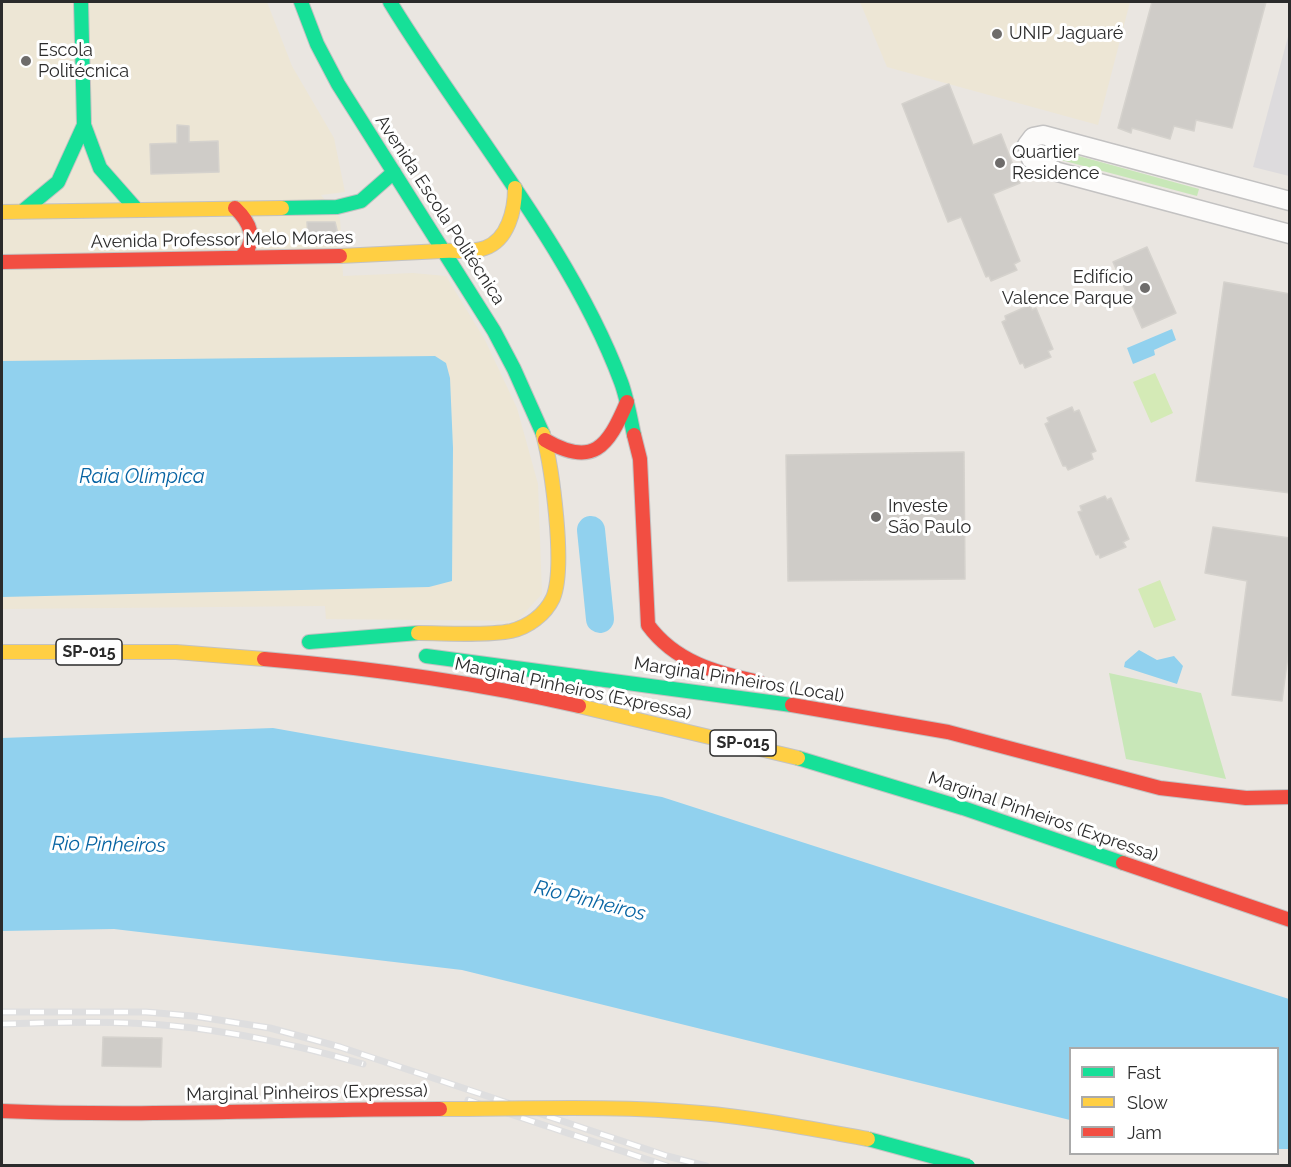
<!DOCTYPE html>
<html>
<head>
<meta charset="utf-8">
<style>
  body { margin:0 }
  #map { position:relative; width:1291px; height:1167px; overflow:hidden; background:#eae6e1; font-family:Raleway,sans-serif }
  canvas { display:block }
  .frame { position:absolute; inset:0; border:3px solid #2b2b2b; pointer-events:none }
  .legend { position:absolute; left:1069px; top:1047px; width:210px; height:108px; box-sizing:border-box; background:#fff; border:2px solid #aaa; margin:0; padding:8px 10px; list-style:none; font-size:18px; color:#2b2b2b }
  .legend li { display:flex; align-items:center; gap:12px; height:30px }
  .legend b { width:30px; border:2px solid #aaa }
</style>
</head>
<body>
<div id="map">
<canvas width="1291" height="1167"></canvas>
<div class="frame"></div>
<ul class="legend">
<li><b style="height:8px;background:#16e098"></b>Fast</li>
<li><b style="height:8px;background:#ffcf43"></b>Slow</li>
<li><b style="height:8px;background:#f24e42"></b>Jam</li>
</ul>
</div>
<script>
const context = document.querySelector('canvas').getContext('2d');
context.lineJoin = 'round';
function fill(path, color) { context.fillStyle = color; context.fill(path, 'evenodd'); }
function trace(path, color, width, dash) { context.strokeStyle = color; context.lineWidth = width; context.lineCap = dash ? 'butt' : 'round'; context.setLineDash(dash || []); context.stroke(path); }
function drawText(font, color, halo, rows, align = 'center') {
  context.font = font + ' Raleway,sans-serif'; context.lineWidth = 6; context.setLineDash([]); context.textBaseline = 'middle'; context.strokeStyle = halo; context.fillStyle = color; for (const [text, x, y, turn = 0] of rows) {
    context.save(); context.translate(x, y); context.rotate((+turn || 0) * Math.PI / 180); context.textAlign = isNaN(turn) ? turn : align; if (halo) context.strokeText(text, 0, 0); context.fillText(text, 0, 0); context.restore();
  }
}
fill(new Path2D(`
  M1289,33L1290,176H1289L1253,167Z`), '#dddbdd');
fill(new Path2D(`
  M2,2H267L292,66L334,138L345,192L321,195L340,218L343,276L413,273L446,276L485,340L517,408L538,484L542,594L517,621L326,619L325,606L2,609Z
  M860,2H1130L1098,125L887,67Z`), '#ede6d5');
fill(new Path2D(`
  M1064,152L1199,189L1197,196L1061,160Z
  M1109,673L1201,693L1226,779L1126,759Z`), '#c8e7b8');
fill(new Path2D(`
  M1155,373L1173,413L1151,423L1133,382Z
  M1160,580L1176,620L1154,628L1138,589Z`), '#d4eab6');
fill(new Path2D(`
  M1172,329L1176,340L1154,350L1155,355L1133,364L1127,348Z
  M435,356L446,363L450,378L453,448L452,581L429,587L2,597V361Z
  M1139,650L1157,660L1174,656L1183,666L1177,684L1124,667L1125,662Z
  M273,728L662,797L1289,999V1149H1278V1048H1070V1120L462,970L114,929L2,931V738Z`), '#91d1ee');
trace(new Path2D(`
  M591,530L600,619`), '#91d1ee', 28);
const building = new Path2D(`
  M1152,2H1266L1232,128L1196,120L1194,131L1174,126L1170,139L1132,128L1131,133L1118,128Z
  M949,84L973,145L1001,134L1020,183L993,194L1020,261L1014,264L1017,270L991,281L989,276L986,277L961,217L948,222L902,104Z
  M177,125L189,126V142L218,141L219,172L151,174L150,144L177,143Z
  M307,222H335L338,234H325L326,241L311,242L308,239Z
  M1147,247L1176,313L1142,328L1113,262Z
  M1224,282L1290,294V493L1196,481Z
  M1030,305L1032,310L1036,308L1053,349L1048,351L1051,357L1025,368L1023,363L1020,364L1002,322L1006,320L1005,316Z
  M1072,407L1074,412L1079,410L1096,451L1091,453L1093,459L1068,470L1066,466H1063L1045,424L1049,422L1047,418Z
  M964,452L965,579L788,581L786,455Z
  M1105,496L1107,500L1111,498L1129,539L1123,542L1126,547L1100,558L1099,554L1096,555L1078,512L1082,511L1080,506Z
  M1213,527L1290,538V641L1282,701L1232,695L1247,581L1205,573Z
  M103,1037L162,1038L161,1067L102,1066Z`);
fill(building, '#cfccc8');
trace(building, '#d5d2cd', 1.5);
const street = new Path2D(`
  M1290,201L1043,135L1033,137L1027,145L1031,159L1058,172L1290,234`);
const fast = new Path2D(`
  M81,2L84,125L100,168L137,210
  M301,2L317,44L338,84L494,331L514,369L543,434
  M390,2C465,125 571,248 621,382C627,398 630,417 634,435
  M282,208L337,207L361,201L394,172
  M23,211L58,182L84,125
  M309,642L418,633
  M426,656L792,705
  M798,758L963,808L1123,863`);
const slow = new Path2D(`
  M2,212L282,208
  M442,251C456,250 472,253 485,248C508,240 515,210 515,188
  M340,256L442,251
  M418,633C445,633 486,636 511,631C528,627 545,615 553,598C566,567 552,468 543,434
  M2,652H176L264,659
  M579,706L798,758`);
const jam = new Path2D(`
  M235,208C250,222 258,240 242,256
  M2,262L340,256
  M634,435L640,459L648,625C675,662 716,673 759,682
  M545,440C593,468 608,447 627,402
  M264,659C370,668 475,682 579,706
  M792,705L948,732L1160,788L1246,798L1290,797
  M1123,863L1290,920`);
trace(street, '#c3c2c2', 21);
trace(fast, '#c3c2c2', 16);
trace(slow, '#c3c2c2', 16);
trace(jam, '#c3c2c2', 16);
trace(street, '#fcfbfa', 18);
trace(fast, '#16e098', 14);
trace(slow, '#ffcf43', 14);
trace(jam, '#f24e42', 14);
const rail = new Path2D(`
  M2,1012H146L193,1016L270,1028L340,1047L667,1156L706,1166
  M2,1024C44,1023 87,1021 130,1023C209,1026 288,1042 363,1064
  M468,1100L667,1166`);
trace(rail, '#dededf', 7);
trace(rail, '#fff', 4.5, [14]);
const fastBridge = new Path2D(`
  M868,1139L968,1166`);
const slowBridge = new Path2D(`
  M440,1109C527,1109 614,1105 701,1113C757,1118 812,1129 868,1139`);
const jamBridge = new Path2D(`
  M2,1111C148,1117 294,1109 440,1109`);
trace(fastBridge, '#c5c4c2', 16, []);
trace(slowBridge, '#c5c4c2', 16, []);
trace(jamBridge, '#c5c4c2', 16, []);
trace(fastBridge, '#16e098', 14);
trace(slowBridge, '#ffcf43', 14);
trace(jamBridge, '#f24e42', 14);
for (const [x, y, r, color] of [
  [997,34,6,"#6e6c6b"],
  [26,61,6,"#6e6c6b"],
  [1000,163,6,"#6e6c6b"],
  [1145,288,6,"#6e6c6b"],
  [876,517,6,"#6e6c6b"]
]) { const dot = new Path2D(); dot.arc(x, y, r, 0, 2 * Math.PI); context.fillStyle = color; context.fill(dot); trace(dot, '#fff', 2); }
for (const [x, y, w] of [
  [89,652,66],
  [743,743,66]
]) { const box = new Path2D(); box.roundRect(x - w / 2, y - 13, w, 26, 4.5); context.fillStyle = '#fff'; context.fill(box); trace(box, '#2b2b2b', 1.5); }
drawText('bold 16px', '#2b2b2b', null, [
  ["SP-015",89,652],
  ["SP-015",743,743]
]);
drawText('18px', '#2b2b2b', '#fff', [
  ["UNIP Jaguaré",1009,34],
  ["Escola",38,51],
  ["Politécnica",38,72],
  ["Quartier",1012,153],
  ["Residence",1012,174],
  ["Edifício",1133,278,"right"],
  ["Valence Parque",1133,299,"right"],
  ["Investe",888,507],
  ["São Paulo",888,528]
], 'left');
drawText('18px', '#2b2b2b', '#fff', [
  ["Avenida Escola Politécnica",440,210,57],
  ["Avenida Professor Melo Moraes",222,240,-1],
  ["Marginal Pinheiros (Local)",739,680,9],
  ["Marginal Pinheiros (Expressa)",573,689,12],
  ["Marginal Pinheiros (Expressa)",1043,817,19],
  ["Marginal Pinheiros (Expressa)",307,1093,-1]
]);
drawText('italic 20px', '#0764a3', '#fff', [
  ["Raia Olímpica",142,477],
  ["Rio Pinheiros",109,845,1],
  ["Rio Pinheiros",590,901,14]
]);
</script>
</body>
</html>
